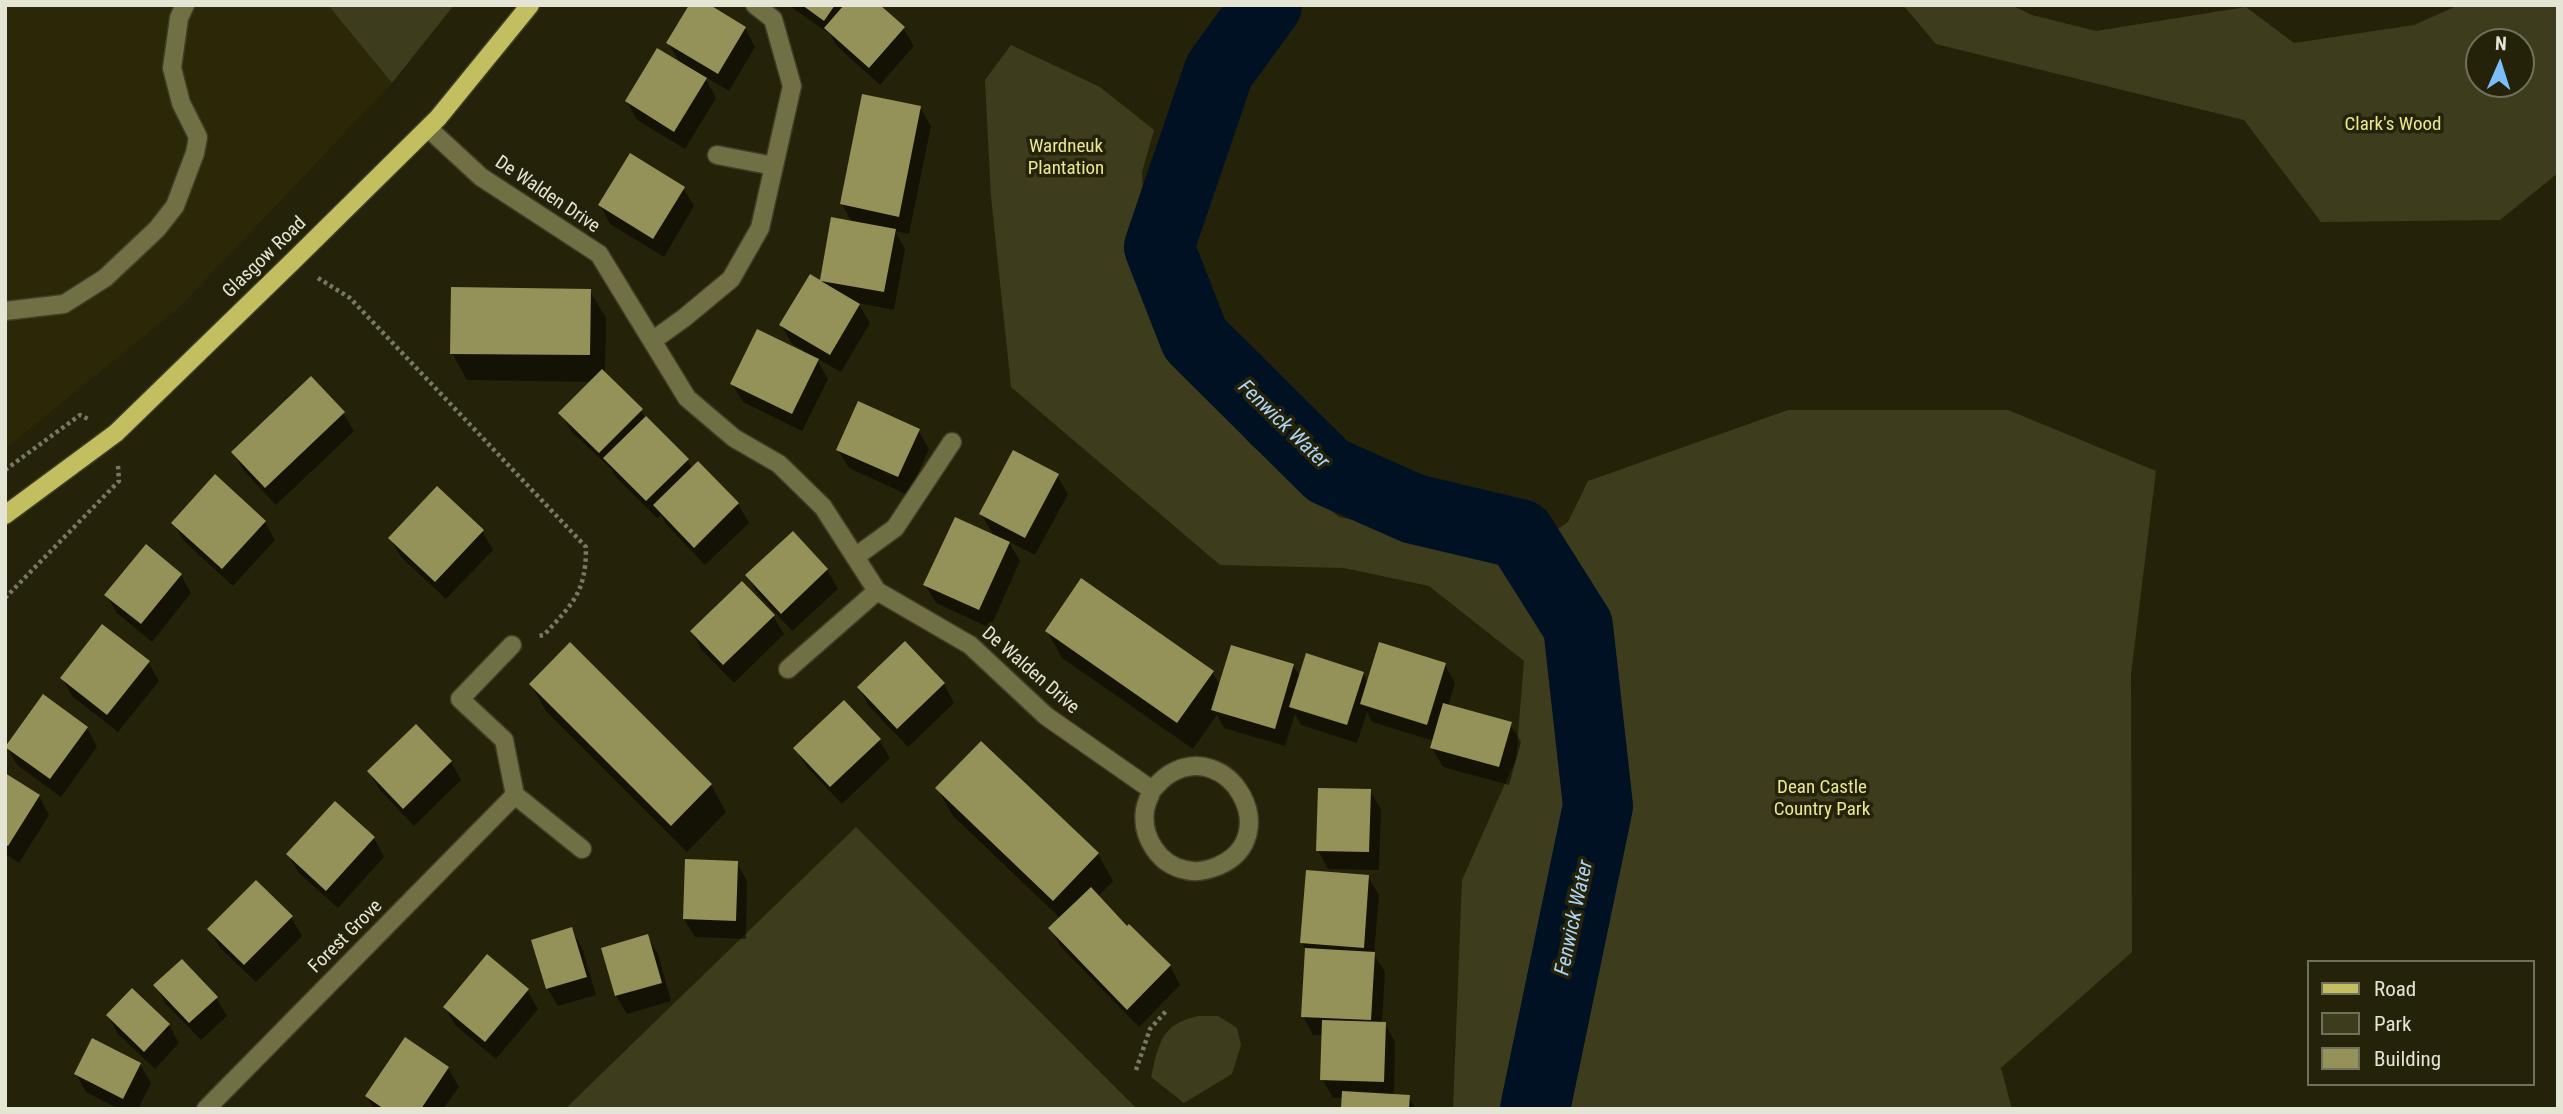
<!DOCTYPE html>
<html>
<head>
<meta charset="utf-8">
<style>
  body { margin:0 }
  #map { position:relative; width:2563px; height:1114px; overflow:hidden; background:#24230a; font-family:"Roboto Condensed",sans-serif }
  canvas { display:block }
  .frame { position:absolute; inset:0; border:7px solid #e4e5d5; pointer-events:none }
  .legend { position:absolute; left:2307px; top:960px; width:228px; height:126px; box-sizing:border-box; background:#24230a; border:2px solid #71715b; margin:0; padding:9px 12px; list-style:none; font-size:21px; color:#e4e5d5 }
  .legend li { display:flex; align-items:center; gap:14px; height:35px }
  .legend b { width:35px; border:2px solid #71715b }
  .north { position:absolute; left:2465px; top:28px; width:70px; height:70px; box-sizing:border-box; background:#24230a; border:2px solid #71715b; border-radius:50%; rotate:3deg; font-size:19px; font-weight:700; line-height:28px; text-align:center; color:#e4e5d5 }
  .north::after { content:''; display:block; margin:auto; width:24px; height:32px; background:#7cbef9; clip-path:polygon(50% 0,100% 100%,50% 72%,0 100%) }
</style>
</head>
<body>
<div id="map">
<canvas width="2563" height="1114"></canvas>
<div class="frame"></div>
<ul class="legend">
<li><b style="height:9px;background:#c3bf61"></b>Road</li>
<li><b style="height:19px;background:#3d3c1d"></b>Park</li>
<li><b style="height:19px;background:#949258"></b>Building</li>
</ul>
<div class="north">N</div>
</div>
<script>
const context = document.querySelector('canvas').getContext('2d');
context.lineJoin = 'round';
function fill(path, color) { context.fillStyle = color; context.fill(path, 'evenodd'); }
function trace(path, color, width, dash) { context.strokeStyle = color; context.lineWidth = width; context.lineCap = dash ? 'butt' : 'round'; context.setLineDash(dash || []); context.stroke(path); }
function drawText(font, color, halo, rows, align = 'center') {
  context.font = font + ' "Roboto Condensed",sans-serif'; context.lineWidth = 7; context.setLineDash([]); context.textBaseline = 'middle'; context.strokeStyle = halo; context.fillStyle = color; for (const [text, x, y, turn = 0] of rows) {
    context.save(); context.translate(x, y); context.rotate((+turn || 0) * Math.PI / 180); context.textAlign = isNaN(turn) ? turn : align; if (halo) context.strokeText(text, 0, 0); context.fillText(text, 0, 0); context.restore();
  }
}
fill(new Path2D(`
  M5,5H328L392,83L180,307L5,449Z`), '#2a2806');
fill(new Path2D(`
  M328,5H454L392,83Z
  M1903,5H2011L2032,15L2096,31L2246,7L2294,43L2414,25L2459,5H2558V173L2500,220L2321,222L2244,120L1936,44ZM2521,42V84H2479V42Z
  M1011,45L1100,87L1154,130L1142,172L1148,314L1250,444L1339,517L1427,535L1506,565L1568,522L1588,481L1788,410H2008L2156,471L2131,674L2132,952L2001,1068L2012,1109H1453L1462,880L1516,759L1524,661L1429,586L1344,568L1220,565L1011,387L991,197L985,80Z
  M856,827L1137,1109H565Z
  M1198,1016H1218L1237,1028L1241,1045L1232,1074L1184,1103L1151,1077C1159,1043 1161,1024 1198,1016Z`), '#3d3c1d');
fill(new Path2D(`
  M788,5H877L903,28L914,46L880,85L837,46L830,34Z
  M745,28L755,47L729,91L704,76L716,98L685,149L637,120L627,101L681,64L668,43Z
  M920,108L931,126L909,234L895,231L905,249L894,310L858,303L870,323L841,372L816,358L828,379L802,431L743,402L732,384L802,353L803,350L792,344L781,325L821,282L833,219L852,223L842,204Z
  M683,188L694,206L664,257L610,224L600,205Z
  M590,291L606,318L605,374L687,460L693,469L698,464L738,504L749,523L705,565L666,524L661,515L657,518L616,477L611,469L571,431L560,413L592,382L467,380L452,353Z
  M343,413L354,431L276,505L244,471L233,453Z
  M918,430L929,449L908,495L849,468L838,450Z
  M1057,476L1068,494L1035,555L1008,541L1020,561L990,628L936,603L925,585L994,536L981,514Z
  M265,522L275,540L233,586L184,541L173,523Z
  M482,531L493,550L446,599L401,557L390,538Z
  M793,533L827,570L838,589L792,631L758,594L747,576Z
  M181,575L191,593L152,642L117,613L106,595Z
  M773,616L784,634L734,683L702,650L692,632Z
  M1047,631L1212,672L1220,686L1293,665L1300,677L1363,673L1368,683L1445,665L1455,683L1448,706L1510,724L1521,742L1509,785L1443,767L1432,748L1434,741L1372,722L1367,712L1357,743L1301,725L1295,714L1285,746L1224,728L1217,715L1193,749L1062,658Z
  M905,644L944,684L954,703L908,747L869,706L859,688Z
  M570,645L711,785L726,812L687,852L546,711L531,685Z
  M148,662L159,681L118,732L72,696L62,678Z
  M87,728L97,747L61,797L17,765L7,747Z
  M879,740L890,758L842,804L806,766L795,748Z
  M451,762L461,780L414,826L380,790L369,772Z
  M5,775L39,796L49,815L19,863L5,854Z
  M937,788L1098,854L1113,881L1098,897L1127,929L1170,966L1180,985L1139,1027L1061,947L1050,928L1060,918L953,816Z
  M1370,791L1381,809L1379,870L1328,869L1318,850Z
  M374,838L384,857L338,908L299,873L288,855Z
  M737,863L747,881L746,939L695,937L684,919Z
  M1368,877L1379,895L1374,955L1385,972L1382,1023L1385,1024L1395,1042L1394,1096L1409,1097L1415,1109H1342L1343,1098H1333L1322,1079L1323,1035H1313L1303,1016L1306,950L1302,943Z
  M291,917L302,936L256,982L220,948L209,929Z
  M572,930L582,948L596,995L558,1006L547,988Z
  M647,936L658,954L671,1001L627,1014L616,996Z
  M155,985L216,998L227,1016L201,1040L166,1004Z
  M527,990L538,1009L496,1059L455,1025L445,1007Z
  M108,1016L169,1025L179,1043L155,1069L118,1034Z
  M140,1065L151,1083L138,1109H119L86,1092L76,1074Z
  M448,1068L459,1087L443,1109H374L367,1096Z`), '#0007');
trace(new Path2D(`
  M1267,5L1219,71L1159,247L1195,339L1328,471L1414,509L1520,534L1578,626L1598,806L1535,1109`), '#001123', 70);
fill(new Path2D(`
  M689,5H710L746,27L718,74L666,43Z
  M802,5H835L824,21Z
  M844,5H880L905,27L869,68L824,28Z
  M657,48L707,78L674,132L625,101Z
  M862,94L921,106L899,217L840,204Z
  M630,153L685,187L653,239L598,205Z
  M831,217L896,229L884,292L821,281L860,304L830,355L779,325L810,274L820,280Z
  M451,287L591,289L590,355L450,354Z
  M757,329L819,359L792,414L730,384Z
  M602,369L643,409L599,453L558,413Z
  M311,376L345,412L265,488L231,452Z
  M858,401L920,429L898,477L836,450Z
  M646,416L689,459L646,501L603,458Z
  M1013,450L1059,474L1025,538L979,514Z
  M698,461L739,503L694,548L653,505Z
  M215,474L266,521L222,569L171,523Z
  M437,486L484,530L435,582L388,538Z
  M955,517L1010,542L979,610L923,585Z
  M793,531L828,569L781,614L745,575Z
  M146,544L182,574L141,624L104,595Z
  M1081,578L1214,671L1177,723L1045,631Z
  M742,581L775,615L723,665L690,631Z
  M102,624L150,661L107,715L60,678Z
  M905,641L945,683L897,729L857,687Z
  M570,642L712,784L671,826L529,684Z
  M1379,642L1446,663L1427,725L1360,704Z
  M1231,645L1294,664L1275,729L1211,710Z
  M1306,653L1364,672L1347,725L1289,707Z
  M43,694L88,727L50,779L5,747Z
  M844,700L881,739L830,787L793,748Z
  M1443,703L1512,722L1499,767L1430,748Z
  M416,724L452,761L403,809L367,771Z
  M981,741L1099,853L1053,901L935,788Z
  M5,773L40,795L8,846L5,844Z
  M1318,788L1371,789L1369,852L1316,851Z
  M335,801L375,837L326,891L286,854Z
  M685,859L738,861L736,921L683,919Z
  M1306,870L1369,875L1364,948L1300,943Z
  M256,880L293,916L244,965L207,929Z
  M1091,887L1127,926L1129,924L1171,965L1127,1010L1048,928Z
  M572,927L587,977L546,989L531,940Z
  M648,934L662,983L615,996L601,948Z
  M1305,948L1375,952L1371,1020L1301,1017Z
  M487,954L529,989L485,1042L443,1007Z
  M182,959L218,997L189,1023L153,985Z
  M132,988L170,1024L144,1052L106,1015Z
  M1322,1020L1386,1022L1384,1082L1320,1080Z
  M405,1037L449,1067L421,1109H384L365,1096Z
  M92,1038L141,1063L123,1099L74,1074Z
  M1342,1091L1410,1095L1409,1109H1341Z`), '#949258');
const minor = new Path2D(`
  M428,128L481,177L599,254L687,398L734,438L779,464L823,507L877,591L970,645L1046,716L1152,790C1150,796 1146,803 1145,810C1141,837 1159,865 1186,870C1197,873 1208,870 1218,866C1286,837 1229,736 1168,775C1162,779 1157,785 1152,790
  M717,155L774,166
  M5,311L64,304L105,278L157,229L175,206L195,153L198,137L181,103L172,68L179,18L185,5
  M652,341L684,318L731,279L760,228L792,86L773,19L755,5
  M855,557L895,528L952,442
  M512,645L460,699L504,740L515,795
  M788,669L877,591
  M206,1109L515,795L582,849`);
const major = new Path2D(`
  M5,515L116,433L292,262L438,118L530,5`);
trace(minor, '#3f3e26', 21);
trace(major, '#3f3e26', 21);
trace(new Path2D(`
  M318,278L350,298L586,547C586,593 573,603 544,635L539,636
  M5,470L80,415L88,419
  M5,598L119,481L118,466
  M1136,1070L1150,1029L1167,1010`), '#787863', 4.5, [3.5, 3.5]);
trace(minor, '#717045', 18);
trace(major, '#c3bf61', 18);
drawText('19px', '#eae891', '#24230a', [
  ["Clark's Wood",2393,125],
  ["Wardneuk",1066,147],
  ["Plantation",1066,169],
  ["Dean Castle",1822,788],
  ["Country Park",1822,810]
]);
drawText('19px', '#e4e5d5', '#24230a', [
  ["De Walden Drive",547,195,34],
  ["Glasgow Road",265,258,-44],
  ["De Walden Drive",1030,671,41],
  ["Forest Grove",346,937,-45]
]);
drawText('italic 21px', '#add4f8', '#24230a', [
  ["Fenwick Water",1283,425,44],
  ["Fenwick Water",1575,918,-78]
]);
</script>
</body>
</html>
